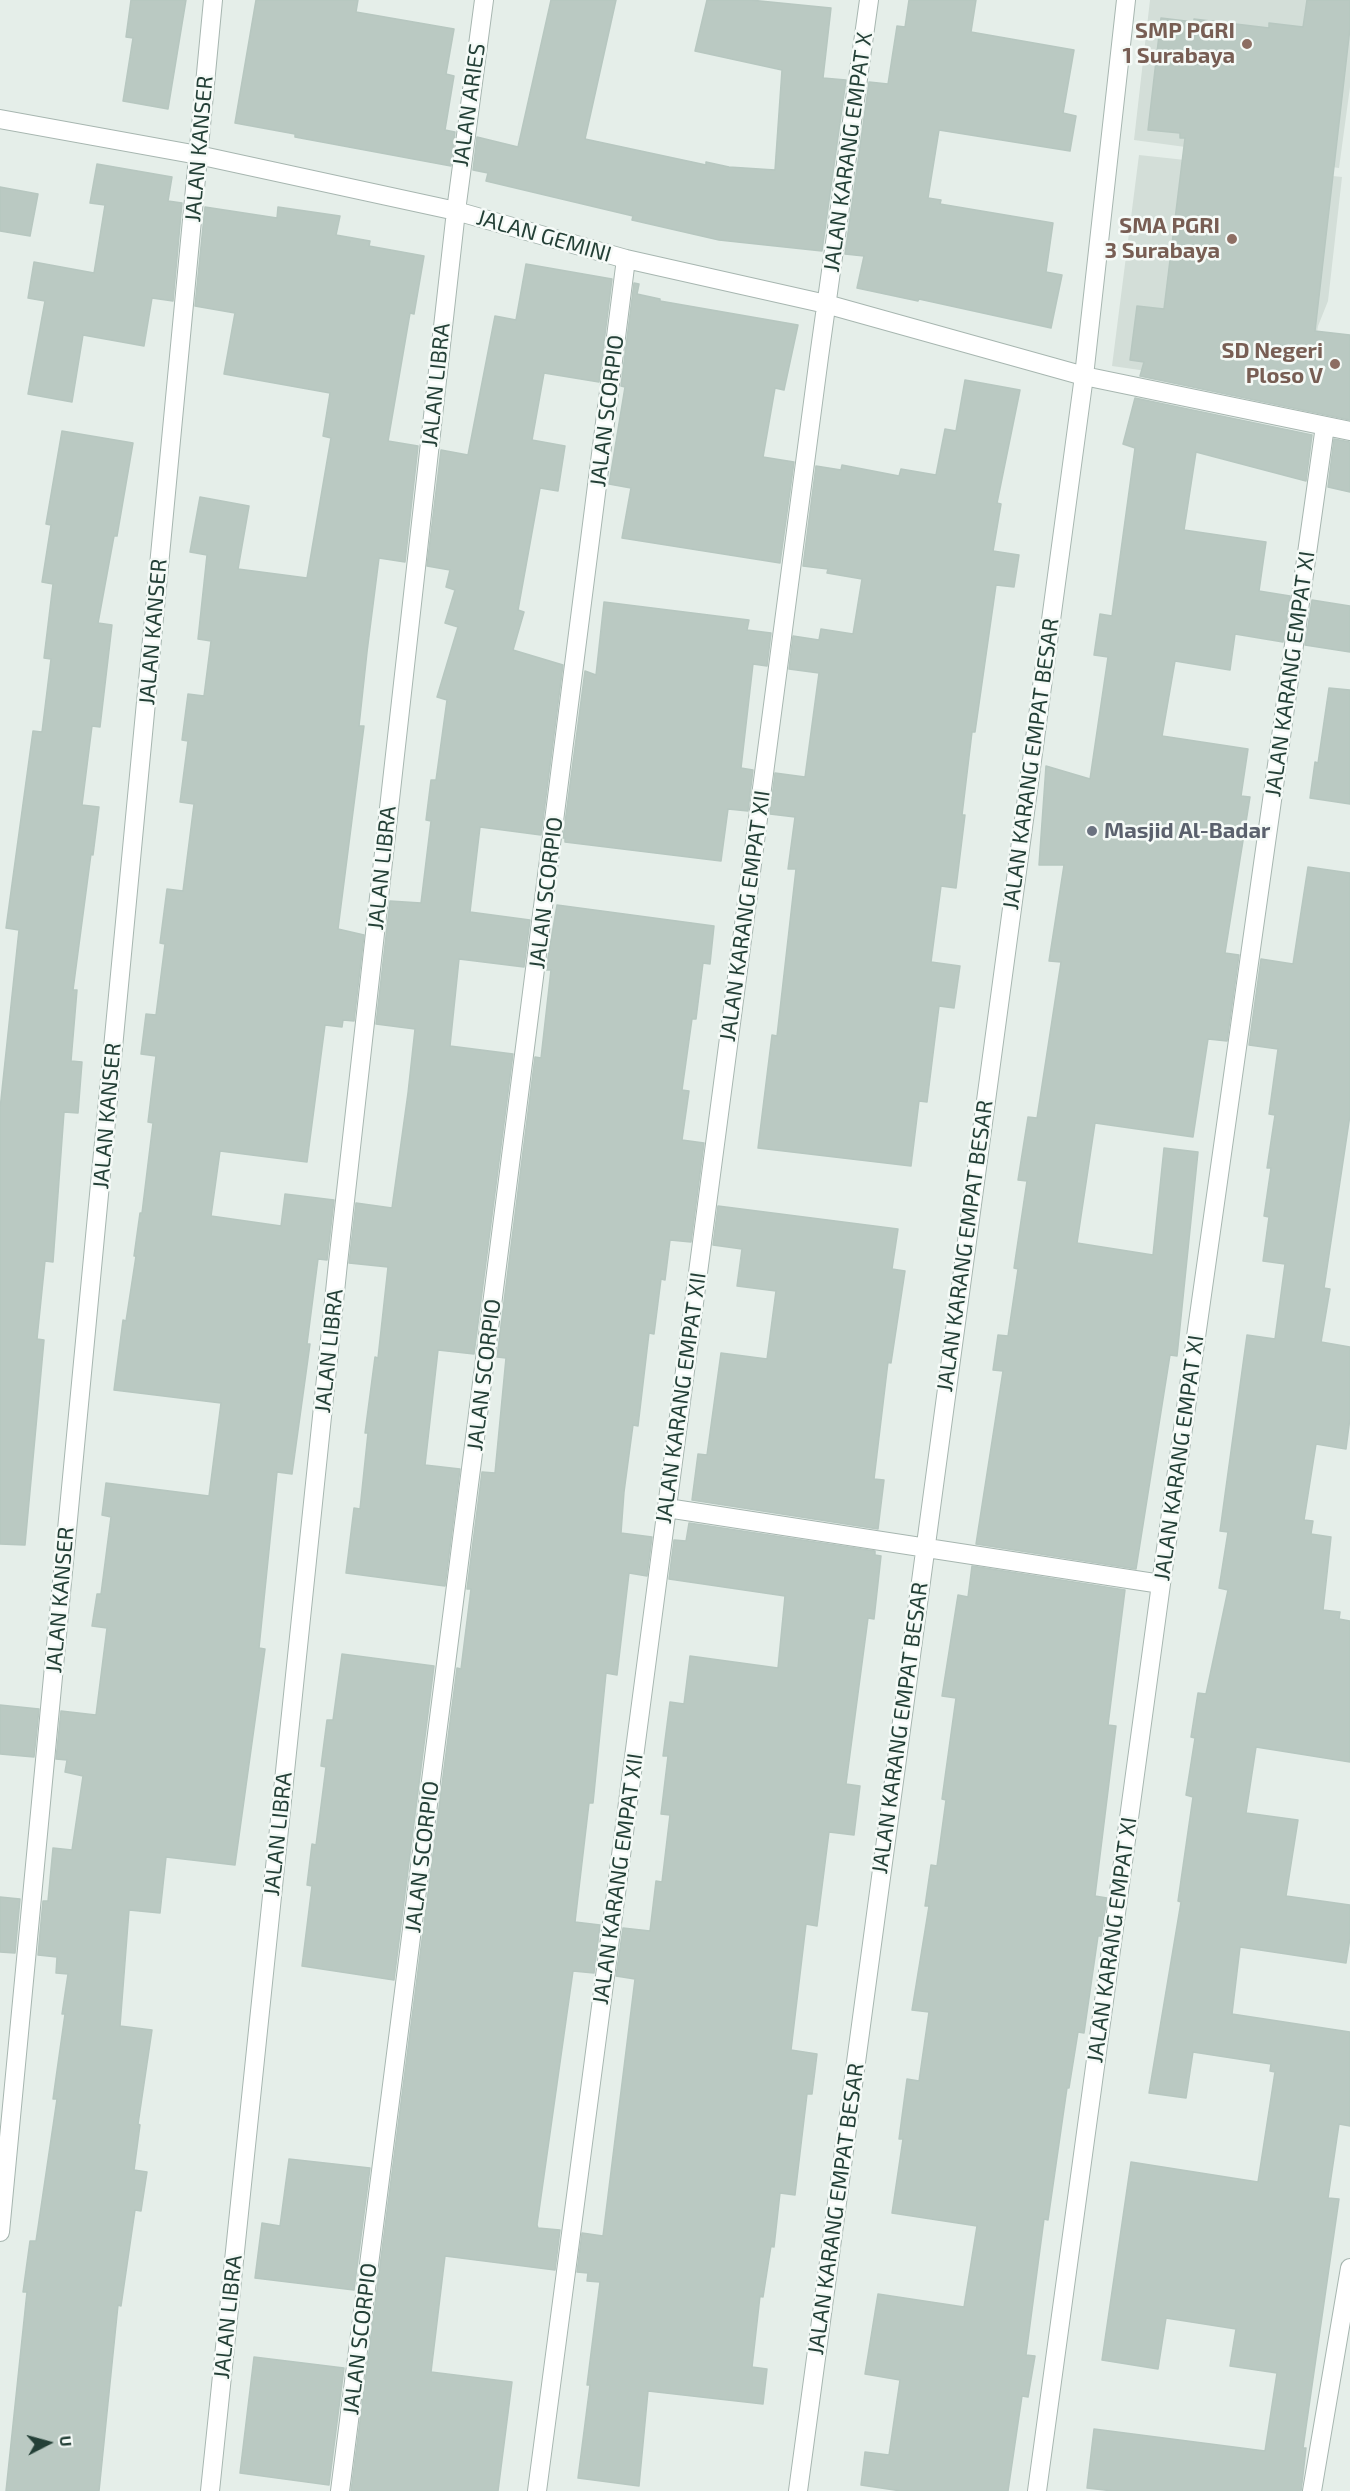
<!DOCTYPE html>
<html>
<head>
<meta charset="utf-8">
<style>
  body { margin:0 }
  #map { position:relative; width:1350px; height:2491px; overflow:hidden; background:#e5eee9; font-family:"Exo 2",sans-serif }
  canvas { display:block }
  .north { position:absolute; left:18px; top:2413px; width:60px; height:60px; -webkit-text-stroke:4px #f5faf7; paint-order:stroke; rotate:84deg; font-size:16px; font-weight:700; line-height:24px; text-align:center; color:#244037 }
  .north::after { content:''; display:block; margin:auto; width:21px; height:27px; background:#244037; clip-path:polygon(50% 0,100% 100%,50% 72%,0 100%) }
</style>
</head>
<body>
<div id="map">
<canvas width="1350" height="2491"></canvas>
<div class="north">U</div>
</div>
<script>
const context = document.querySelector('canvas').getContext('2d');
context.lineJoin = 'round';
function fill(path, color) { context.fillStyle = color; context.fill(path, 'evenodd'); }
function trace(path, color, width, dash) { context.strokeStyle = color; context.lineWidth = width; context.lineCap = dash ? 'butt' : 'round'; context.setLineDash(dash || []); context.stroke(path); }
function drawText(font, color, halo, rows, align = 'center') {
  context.font = font + ' "Exo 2",sans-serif'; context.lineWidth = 5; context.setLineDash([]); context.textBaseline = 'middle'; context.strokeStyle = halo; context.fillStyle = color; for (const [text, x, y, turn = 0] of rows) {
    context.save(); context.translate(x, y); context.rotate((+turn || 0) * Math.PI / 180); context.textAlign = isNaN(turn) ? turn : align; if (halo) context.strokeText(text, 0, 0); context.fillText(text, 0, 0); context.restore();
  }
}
fill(new Path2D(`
  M1150,0H1350V87L1339,168L1134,140Z
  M1139,155L1342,177L1328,301L1318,326L1307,394L1112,366Z`), '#d3ded8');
const building = new Path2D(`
  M131,0H186L168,109L123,101L133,38L126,37Z
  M256,0H358L356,12L454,29L446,74L454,76L445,130L455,132L451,166L295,137V134L235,123Z
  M551,0H616L585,139L706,165V162L729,167L775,170L782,70L695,51L707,0H750L831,8L823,78L846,80L822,251L719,240L632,220L633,216L486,181L488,173L473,170L477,137L518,147Z
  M909,0H976L971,32L1074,50L1063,113L1076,116L1070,151L939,130L928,198L941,200L940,204L1053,223L1046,272L1062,275L1051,328L919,299L918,301L857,288L864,256L845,254L869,82L888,84L897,26L905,27Z
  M1307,0H1350V28L1315,331L1350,335V420L1140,376L1144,362L1130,360L1137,306L1164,309L1185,138H1180V133L1148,130L1161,18L1194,22V19L1269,28V23L1303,27Z
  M97,164L172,177L168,201L182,203L173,301L152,298L144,346L83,335L72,402L28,394L45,301L28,298L34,262L94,273L105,205L90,203Z
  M0,187L38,194L30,236L0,231Z
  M205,207L277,218L278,207L340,216L336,235L370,241L369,246L424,256L414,314L410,313L388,441L418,446L405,562L379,558L367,652L359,726H364L338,929L364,935L354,1021L343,1020L342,1027L325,1025L307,1162L220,1151L211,1216L281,1226L285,1194L334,1200L327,1260L318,1259L307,1344H310L292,1474L277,1472L259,1648L265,1649L235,1865L166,1857L160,1913L129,1910L120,2026L152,2030L138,2124L140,2125L134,2170L147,2172L141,2211L135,2210L121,2306L118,2305L99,2491H6L27,2292H23L30,2241H36L57,2099H53L65,2014H62L68,1974L56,1973L57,1957L38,1955L43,1901H48L53,1848L72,1850L83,1776L65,1772L67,1760L56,1759L61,1711L96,1715L107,1628L92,1626L97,1594H101L111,1517L102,1515L106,1483L209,1496L221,1403L114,1390L123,1320L126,1321L136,1256H134L140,1213H142L153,1123L148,1122L156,1056L141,1054L146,1014L156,1015L165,944L160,943L167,889L183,891L194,804L180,802L188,741L182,740L188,694L204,696L211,641L198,639L207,555L190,552L200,497L249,506L238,569L307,578L331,438L323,436L330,393L224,374L235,313L195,306Z
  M526,264L612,279L599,382L544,373L532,440L565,446L558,491L540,488L518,610L524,612L513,650L563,665L541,835L480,827L470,912L530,920L524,967L459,959L450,1046L513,1054L474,1354L438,1350L425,1465L460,1469L445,1586L346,1573L354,1508L360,1509L368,1433H365L375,1357L378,1358L388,1267L349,1263L356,1203L392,1208L408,1093L415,1029L376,1024L390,901L421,903L431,821L426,820L431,780H436L447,700L437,697L458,627L445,623L455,590L446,587L450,570L427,566L441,450L468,455L495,316L516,320Z
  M634,283L639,284L637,294L660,299V301L798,325L784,390L775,388L763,457L794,462L780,563L622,538L631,488L609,484L625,387L621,386Z
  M965,380L1020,390L997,503L1001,504L993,551L1019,555L1014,587L996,585L975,732H972L962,815H965L956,888L941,886L931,962L960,966L954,1008L939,1006L927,1102L919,1101L911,1166L758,1148L772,1035L777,1036L796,869H788L795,817L770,814L775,773L805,777L819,673L789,669L793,636L819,640L821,629L853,634L862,579L827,573L828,569L803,566L816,466L841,470L842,465L899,476L901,469L936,475L945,429L956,431Z
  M1135,398L1312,435L1306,481L1196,452L1184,530L1266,542L1259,591L1290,596L1283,642L1235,634L1230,670L1175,661L1162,736L1248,749L1241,796L1250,797L1225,953L1239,955L1227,1041L1208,1039L1193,1137L1095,1123L1077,1243L1153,1255L1164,1148L1198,1152L1177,1356L1170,1355L1136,1569L976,1544L1003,1371L993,1370L998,1335L1008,1336L1018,1269L1014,1268L1027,1181L1018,1180L1028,1117L1037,1118L1061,962L1049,961L1064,865H1039L1046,766L1090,779L1108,657L1094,655L1100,614L1112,616L1135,448L1123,444Z
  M62,431L133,443L117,536H114L98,623L112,625L100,727L92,726L82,805L99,807L93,855L91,854L73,990H77L71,1061L82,1062L78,1113L64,1112L53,1262L45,1261L37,1339L44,1340L25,1545L0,1544V1109L19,930L6,928L33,731L42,732L51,659L44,658L53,584L42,582L51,525L46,524Z
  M1334,439L1350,442V492L1328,487Z
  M1312,600L1350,606V652L1305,645Z
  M604,602L749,620L747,630L771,633L767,666L753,664L741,768L753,770L748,811L728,809L721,861L565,842V838H563L585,671L596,675Z
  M1329,688L1350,690V804L1310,798L1315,762L1318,763Z
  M1308,867L1350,873V1115L1324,1288L1330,1289L1321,1342L1350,1347V1418L1346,1449L1316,1444L1304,1520L1313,1521L1311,1534L1331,1537L1323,1610L1340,1612L1339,1619L1350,1621V1762L1256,1747L1246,1813L1298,1820L1286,1896L1350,1905V1938L1346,1963L1240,1947L1232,2014L1350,2032V2126L1339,2124L1328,2198L1339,2199L1303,2448H1306L1303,2475L1301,2491H1113L1087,2488L1094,2429L1265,2451L1277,2373L1230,2366L1236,2329L1166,2318L1158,2369L1102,2360L1131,2162L1258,2182L1275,2072L1270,2071L1271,2064L1193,2052L1186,2098L1149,2093L1181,1902L1178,1901L1193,1797L1186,1795L1195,1738L1191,1737L1198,1693L1206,1694L1228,1590L1219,1588L1228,1532L1220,1531L1247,1335L1275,1339L1285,1264L1263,1261L1269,1217L1264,1216L1271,1168H1267L1275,1115L1269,1114L1278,1049L1249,1045L1261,959L1293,964Z
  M557,905L714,926L710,964L703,963L696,1019H692L682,1090L689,1091L682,1140L704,1143L691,1242L670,1240L665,1280L661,1279L654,1334L649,1333L638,1426L633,1425L624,1492L621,1533L652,1537L647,1576L629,1573L617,1675L606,1673L593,1803H589L575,1922L600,1925L594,1973L573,1971L537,2225L538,2228L560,2230L555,2270L445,2256L431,2372L512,2382L498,2491H351L457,1668L461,1669L471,1589H467L482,1472L495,1473L506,1358L497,1357L535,1057L541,1058L551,970H546Z
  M718,1206L898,1229L892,1269L905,1271L891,1363L888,1362L874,1479L884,1480L878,1529L692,1500L698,1454L707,1455L721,1353L767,1359L776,1291L737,1286L742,1249L713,1245Z
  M689,1523L875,1551V1555L881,1556L874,1619L868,1618L846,1784L860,1786L854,1835L829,1832L817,1926L806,1924L791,2050L817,2054L812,2094H807L795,2195L780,2193L774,2247L771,2246L763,2297L760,2296L752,2367L767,2369L763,2404L648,2391L639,2486L578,2478L590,2385H587L600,2282L587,2281L588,2273L577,2272L582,2233L603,2236L635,1979L616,1976L623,1928L650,1931L656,1881L662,1882L670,1815L661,1814L668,1756H663L670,1702L684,1704L690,1656L778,1668L785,1596L669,1579L674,1540L686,1541Z
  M972,1566L1125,1590L1108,1725L1116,1726L1095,1896L1107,1898L1101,1936H1098L1084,2033L1078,2032L1069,2088H1067L1048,2220L1044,2219L1026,2355L1035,2356L1028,2397L1022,2396L1008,2491H901L861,2485L865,2452L889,2455L900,2380L865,2374L878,2294L964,2307L977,2226L892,2213L903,2139H899L907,2079L919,2081L929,2012L912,2010L929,1906H925L931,1865L937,1866L946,1800L942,1799L956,1698L942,1696L958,1595L968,1597Z
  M342,1654L434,1666L394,1980L302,1966L312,1886L307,1885L312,1844L316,1845L326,1767L321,1766L327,1720H333Z
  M0,1705L39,1709L34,1757L0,1754Z
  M0,1897L20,1899L15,1953L0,1952Z
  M289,2159L370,2168L354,2290L255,2278L262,2223L280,2226Z
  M254,2357L344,2368L329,2485L240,2473Z`);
fill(building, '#bac9c2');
trace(building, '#b7c7c0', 1.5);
const minor = new Path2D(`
  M0,119L198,155L456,211L626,259L826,304L1084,376L1350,431
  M667,1508L1161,1584
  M0,2232L213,0
  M210,2491L338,1263L456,211L484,0
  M340,2491L626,259
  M537,2491L819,357L869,0
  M798,2491L1084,376L1126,0
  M1037,2491L1161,1584L1325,426
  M1312,2491L1350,2268`);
trace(minor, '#a7b6b0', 20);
trace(minor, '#fff', 18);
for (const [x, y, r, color] of [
  [1247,44,6,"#8d6e63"],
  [1232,239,6,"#8d6e63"],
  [1335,364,6,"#8d6e63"],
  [1092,831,6,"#6b7280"]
]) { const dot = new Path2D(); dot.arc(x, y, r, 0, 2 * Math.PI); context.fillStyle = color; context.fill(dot); trace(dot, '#f5faf7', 2); }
drawText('bold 22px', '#785e54', '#f5faf7', [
  ["SMP PGRI",1235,31],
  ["1 Surabaya",1235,56],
  ["SMA PGRI",1220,226],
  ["3 Surabaya",1220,251],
  ["SD Negeri",1323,351],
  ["Ploso V",1323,376]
], 'right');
drawText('22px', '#244037', '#f5faf7', [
  ["JALAN ARIES",469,105,-82],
  ["JALAN KANSER",199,149,-85],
  ["JALAN KARANG EMPAT X",848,152,-82],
  ["JALAN GEMINI",544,236,16],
  ["JALAN LIBRA",436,385,-84],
  ["JALAN SCORPIO",607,411,-83],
  ["JALAN KANSER",153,632,-85],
  ["JALAN KARANG EMPAT XI",1290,674,-82],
  ["JALAN KARANG EMPAT BESAR",1031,764,-82],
  ["JALAN LIBRA",382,868,-84],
  ["JALAN SCORPIO",546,893,-83],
  ["JALAN KARANG EMPAT XII",745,916,-82],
  ["JALAN KANSER",107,1116,-85],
  ["JALAN KARANG EMPAT BESAR",965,1246,-82],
  ["JALAN LIBRA",329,1351,-84],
  ["JALAN SCORPIO",484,1375,-83],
  ["JALAN KARANG EMPAT XII",681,1398,-82],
  ["JALAN KARANG EMPAT XI",1179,1458,-82],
  ["JALAN KANSER",60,1600,-85],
  ["JALAN KARANG EMPAT BESAR",900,1728,-82],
  ["JALAN LIBRA",278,1834,-84],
  ["JALAN SCORPIO",422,1857,-83],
  ["JALAN KARANG EMPAT XII",618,1879,-82],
  ["JALAN KARANG EMPAT XI",1112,1940,-82],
  ["JALAN KARANG EMPAT BESAR",836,2209,-82],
  ["JALAN LIBRA",228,2317,-84],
  ["JALAN SCORPIO",360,2339,-83]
]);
drawText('bold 22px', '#5b616d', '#f5faf7', [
  ["Masjid Al-Badar",1104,831]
], 'left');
</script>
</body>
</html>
